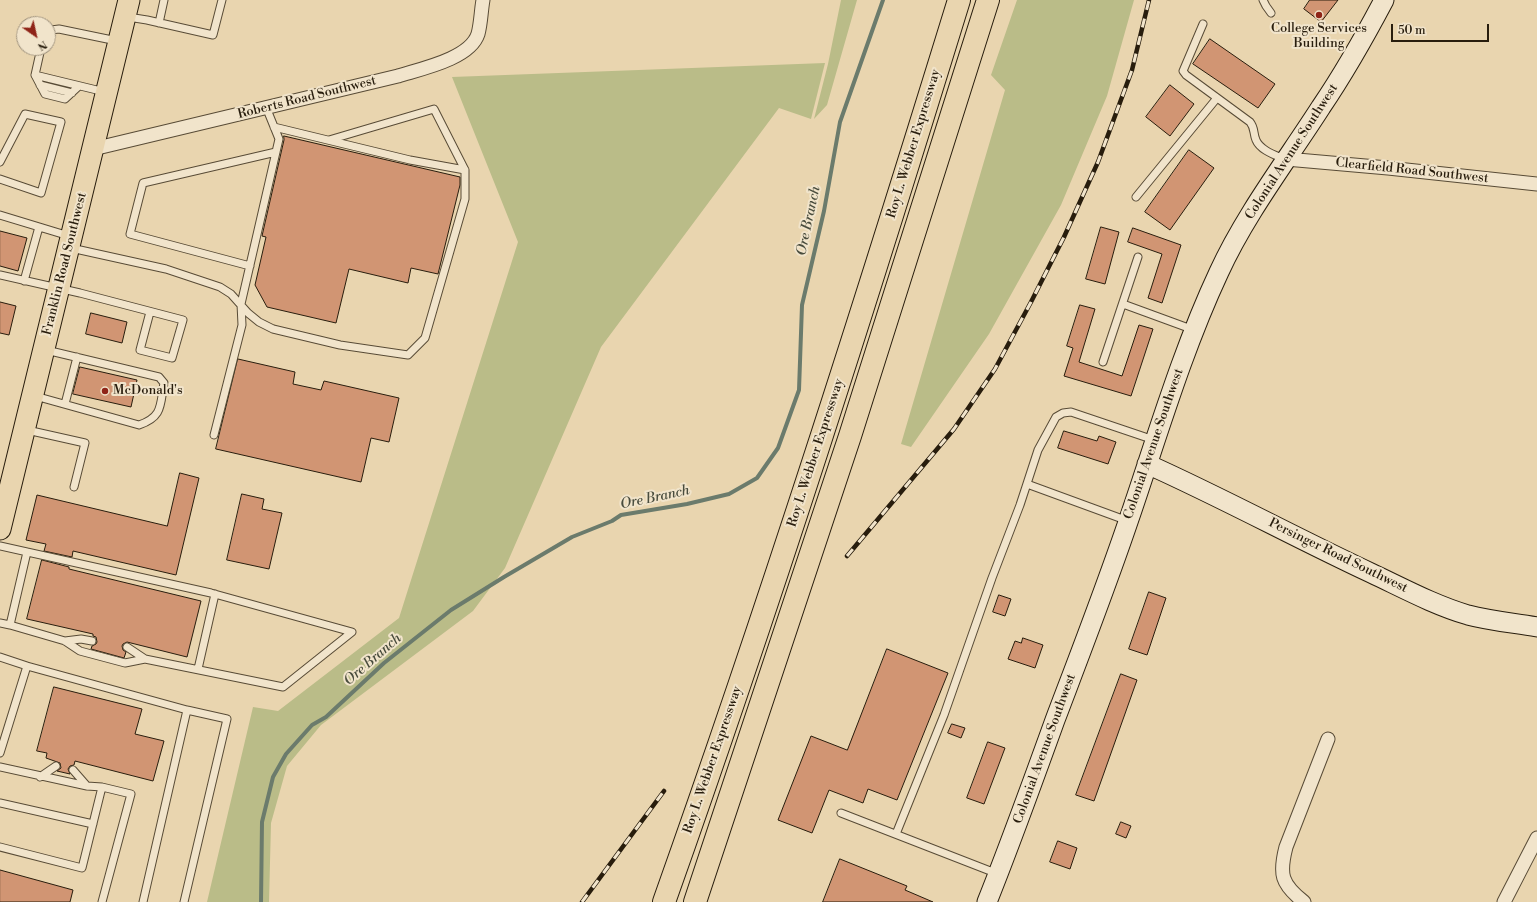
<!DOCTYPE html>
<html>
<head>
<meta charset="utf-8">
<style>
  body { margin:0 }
  #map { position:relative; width:1537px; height:902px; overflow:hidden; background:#e9d5af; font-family:"Libre Bodoni",serif }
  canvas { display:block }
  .north { position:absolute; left:16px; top:16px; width:40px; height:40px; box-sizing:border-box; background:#f1e4cb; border:1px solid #a1947f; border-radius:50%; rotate:146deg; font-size:11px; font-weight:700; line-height:16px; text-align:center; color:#281d0d }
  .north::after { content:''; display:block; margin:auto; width:14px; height:18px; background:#8f2418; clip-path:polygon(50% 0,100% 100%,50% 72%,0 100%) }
  .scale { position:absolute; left:1391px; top:24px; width:98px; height:18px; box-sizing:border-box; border:2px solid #281d0d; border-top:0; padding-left:5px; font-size:12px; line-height:14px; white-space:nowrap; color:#281d0d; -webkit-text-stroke:3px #f1e4cb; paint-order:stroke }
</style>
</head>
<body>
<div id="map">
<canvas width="1537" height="902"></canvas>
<div class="north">N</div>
<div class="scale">50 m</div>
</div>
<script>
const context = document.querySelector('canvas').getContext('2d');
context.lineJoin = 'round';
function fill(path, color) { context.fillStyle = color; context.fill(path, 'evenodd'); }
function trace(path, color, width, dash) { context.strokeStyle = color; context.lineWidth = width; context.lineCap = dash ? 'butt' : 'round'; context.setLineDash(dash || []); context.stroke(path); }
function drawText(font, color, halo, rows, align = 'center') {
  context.font = font + ' "Libre Bodoni",serif'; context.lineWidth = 4; context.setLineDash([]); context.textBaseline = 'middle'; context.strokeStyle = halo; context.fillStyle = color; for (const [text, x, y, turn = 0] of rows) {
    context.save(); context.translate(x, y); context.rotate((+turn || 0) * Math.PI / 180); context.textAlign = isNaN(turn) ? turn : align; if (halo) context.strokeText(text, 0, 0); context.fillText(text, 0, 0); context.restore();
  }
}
fill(new Path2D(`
  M841,0H857L827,105L814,119L828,64Z
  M1017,0H1134L1107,96L1061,205L989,334L911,447L901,444L1005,90L991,75Z
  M825,63L811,119L779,108L601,347L505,568L473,611L321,725L287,766L271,823L269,902H207L253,707L278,711L399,618L518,242L452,77Z`), '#babc88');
trace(new Path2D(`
  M261,902L262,822L273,777L286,754L312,725L326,717L384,663L451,610L504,577L572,537L612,521L621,515L687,504L729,494L757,478L778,448L799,390L802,305L824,211L840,122L883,0`), '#6b7b6c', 4);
const building = new Path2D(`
  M1310,0H1338L1321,22L1304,9Z
  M1210,39L1275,84L1258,108L1193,64Z
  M1170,85L1194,104L1170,136L1146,117Z
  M284,136L460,177V185L438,274L411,268L408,283L349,269L336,323L267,307L255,285L266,237L262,236L284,140Z
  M1189,150L1214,168L1170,230L1145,212Z
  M1101,227L1119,232L1105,284L1086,279Z
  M1133,228L1181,245L1162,303L1148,298L1162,254L1128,242Z
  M0,231L27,238L18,271L0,266Z
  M0,302L16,306L9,335L0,333Z
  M1080,305L1095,309L1079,362L1122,376L1139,325L1153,329L1131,396L1064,376L1073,348L1067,346Z
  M91,313L127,322L122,343L86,334Z
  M238,359L295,372L293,384L321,390L324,381L399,398L389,442L371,438L361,482L216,449Z
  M80,367L137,380L131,407L73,394Z
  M1064,431L1097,441L1099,436L1116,442L1108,464L1058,448Z
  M180,473L199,478L176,575L73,551L72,557L44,551L46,544L26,540L37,495L167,526Z
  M242,494L264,499L262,509L282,513L269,569L227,560Z
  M42,560L69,567V569L201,601L187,657L127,642L123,644L122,646L123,650L126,652L124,658L91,649L92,646L96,644L97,642L96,637L93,636V634L27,619Z
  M1149,592L1166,598L1147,655L1129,649Z
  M999,595L1011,599L1005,616L993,612Z
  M1023,638L1043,645L1035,668L1008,659L1015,641L1021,643Z
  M887,649L948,673L897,800L868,789L863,803L829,790L812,833L778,820L811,736L847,750Z
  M1121,674L1137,680L1094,801L1076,795Z
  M54,687L142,709L135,734L164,741L153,781L75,761L74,765L70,766L68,769L70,774L57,771L61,768L60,763L46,758L47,753L37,751Z
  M952,724L965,728L961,738L948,733Z
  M988,742L1005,748L984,804L967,798Z
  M1121,822L1131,826L1126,838L1116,834Z
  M1058,841L1077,848L1070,869L1050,862Z
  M840,859L907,886L905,890L933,902H823Z
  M0,870L73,890L70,902H0Z`);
fill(building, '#d19573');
trace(building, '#281d0d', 1);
const lane = new Path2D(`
  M1263,0L1266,6L1271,13
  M128,17L147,20L213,35L222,0
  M159,23L164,0
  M1203,24L1183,71L1186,75L1250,122C1255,128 1253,133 1256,140C1260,150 1275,155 1284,159
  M48,34L51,30L59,29L117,41
  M41,48L35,75L105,92
  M35,75L45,94L65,99L79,86
  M40,85L72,93
  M274,127L410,160L465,170
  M0,162L25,114L61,122L41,193L0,179
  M1136,197L1217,98
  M0,215L69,236
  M71,248L166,269L220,287L231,294L248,313L259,322L273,329L340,345L408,355L425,338L465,199V170L434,109L329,140
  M250,266L130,234L143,183L276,152
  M0,275L80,293L183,320L172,358L140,350L150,312
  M24,281L39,227
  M1123,304L1194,330
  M1103,362L1138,257
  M35,396L139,425C163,417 160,405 164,383L159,377L46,350
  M65,404L77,357
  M27,430L85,443L74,487
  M214,435L242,325L241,304L279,139L266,107
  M1027,484L1128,521
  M0,546L211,593L352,632L283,687L145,659L125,663L80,651L65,641L10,625L27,552
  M0,623L10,625
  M65,641L81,639L92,641
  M127,647L145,659
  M0,657L27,666
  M198,669L215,594
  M0,753L27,666L187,710L227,719L184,902
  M0,767L87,786L102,787L131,794L102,902
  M73,770L87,786
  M40,777L56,766
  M0,803L93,824
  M841,813L998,874
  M896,834L944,715L992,578L1020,505L1038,450L1056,417L1063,413L1071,412L1154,440
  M0,847L82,868L102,787
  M143,902L187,710`);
const street = new Path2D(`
  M93,149L398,76C420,69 470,59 478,34C481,23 481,11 483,0
  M1286,159L1388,168L1537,184
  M1304,902C1281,884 1279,874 1286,847L1328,739
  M1504,902L1537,838`);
const secondary = new Path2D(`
  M1147,464C1223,498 1296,538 1371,573C1403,588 1434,605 1468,615C1491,621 1514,623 1537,627
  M987,902C1011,842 1033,781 1055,720C1080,654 1106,587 1129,519C1157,437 1182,351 1219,272C1245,215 1287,160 1321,107C1344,73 1365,36 1384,0`);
const primary = new Path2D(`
  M0,529L129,0`);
const highway = new Path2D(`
  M664,902C770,604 866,302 959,0
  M695,902L850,436L988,0`);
trace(lane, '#584b36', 9);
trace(street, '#584b36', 15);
trace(secondary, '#281d0d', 21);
trace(primary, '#281d0d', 23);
trace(highway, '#281d0d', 24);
trace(lane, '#f1e4cb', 7);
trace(street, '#f1e4cb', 13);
trace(secondary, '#f1e4cb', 19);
trace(primary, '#e9d5af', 21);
trace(highway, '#e9d5af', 22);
const rail = new Path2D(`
  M847,556L954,429L995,369L1031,302L1064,237L1098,162L1132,70L1149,0
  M582,902L664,791`);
trace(rail, '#281d0d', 4.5);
trace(rail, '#f1e4cb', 3, [9]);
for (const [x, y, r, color] of [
  [1319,15,4,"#8f2418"],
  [105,391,4,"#8f2418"]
]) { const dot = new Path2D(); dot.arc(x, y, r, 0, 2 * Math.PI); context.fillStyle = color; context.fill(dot); trace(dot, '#f1e4cb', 1.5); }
drawText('13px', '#281d0d', '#f1e4cb', [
  ["College Services",1319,29],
  ["Building",1319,44],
  ["McDonald's",113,391,"left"]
]);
drawText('13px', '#281d0d', '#f1e4cb', [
  ["Roberts Road Southwest",307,98,-14],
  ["Roy L. Webber Expressway",914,144,-73],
  ["Colonial Avenue Southwest",1292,152,-57],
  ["Clearfield Road Southwest",1412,171,6],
  ["Franklin Road Southwest",65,264,-76],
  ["Colonial Avenue Southwest",1154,444,-71],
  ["Roy L. Webber Expressway",816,453,-72],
  ["Persinger Road Southwest",1338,556,26],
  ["Colonial Avenue Southwest",1045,749,-70],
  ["Roy L. Webber Expressway",713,760,-71]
]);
drawText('italic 14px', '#494c3d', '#f1e4cb', [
  ["Ore Branch",809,221,-78],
  ["Ore Branch",655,498,-12],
  ["Ore Branch",373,660,-41]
]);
</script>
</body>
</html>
